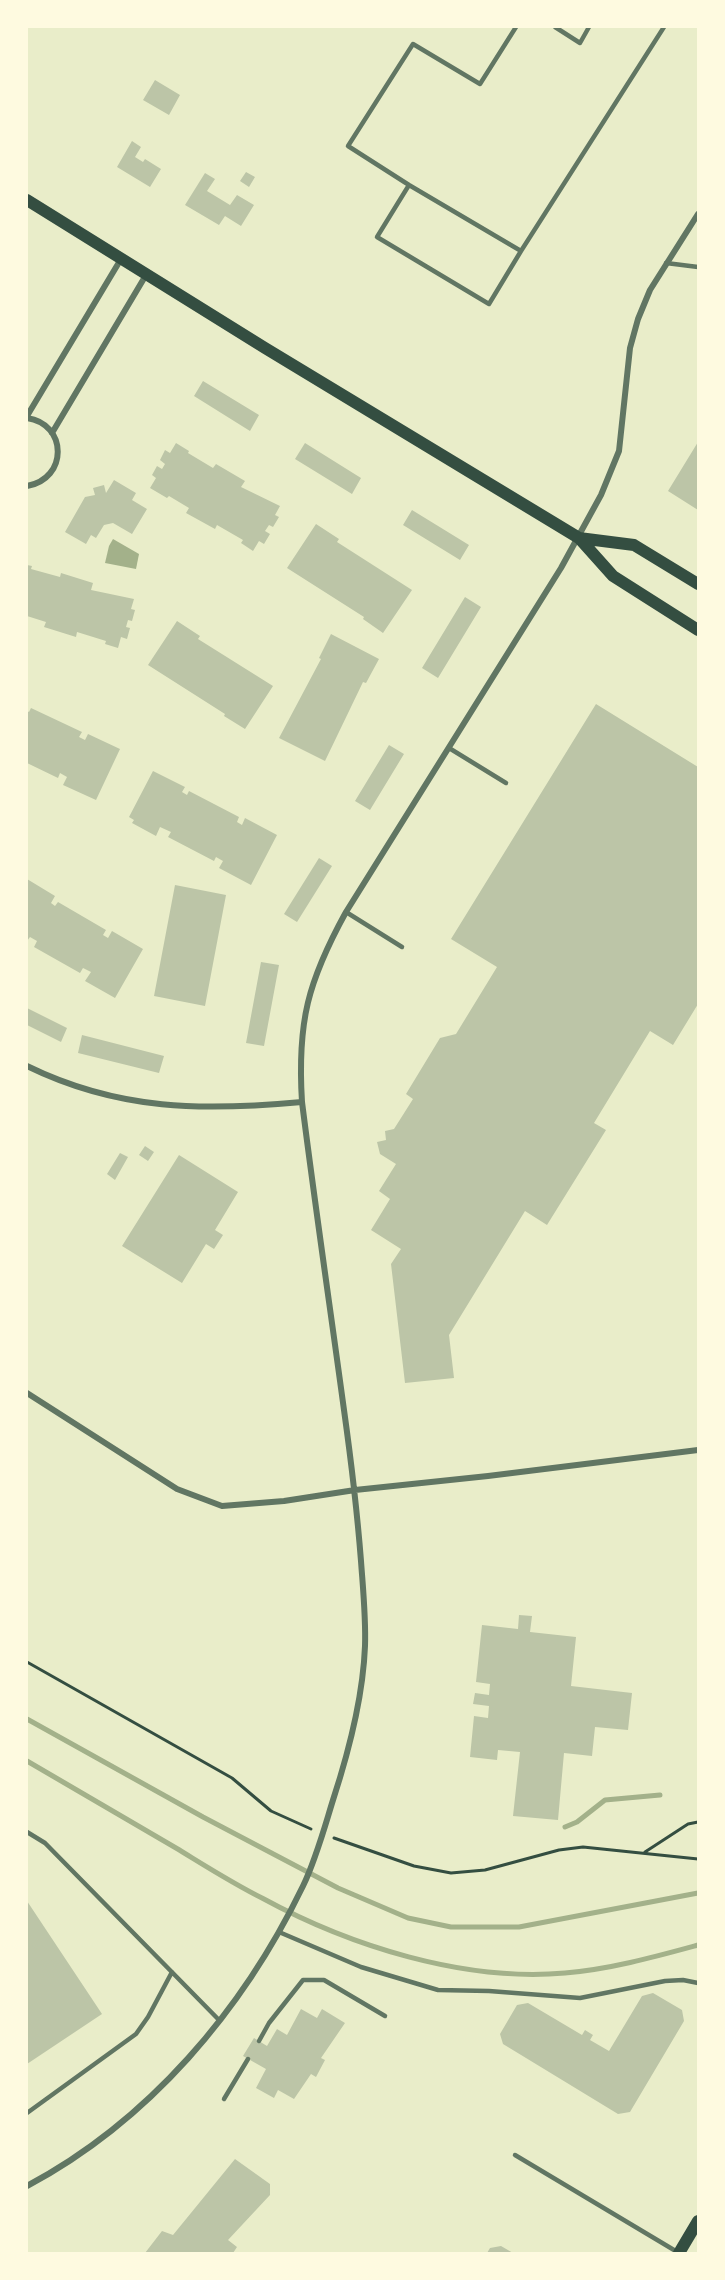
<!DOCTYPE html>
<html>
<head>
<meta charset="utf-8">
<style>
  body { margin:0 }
  #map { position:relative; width:725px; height:2280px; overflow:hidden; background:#e9edc9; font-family:Quicksand,sans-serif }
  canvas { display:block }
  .frame { position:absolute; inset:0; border:28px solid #fefae0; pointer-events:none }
</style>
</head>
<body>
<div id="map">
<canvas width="725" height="2280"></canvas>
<div class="frame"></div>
</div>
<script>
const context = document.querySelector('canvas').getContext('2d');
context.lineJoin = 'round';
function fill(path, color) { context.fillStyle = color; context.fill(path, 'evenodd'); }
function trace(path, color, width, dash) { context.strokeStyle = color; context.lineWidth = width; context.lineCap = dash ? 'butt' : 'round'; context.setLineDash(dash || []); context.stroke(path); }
fill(new Path2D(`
  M113,539L139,554L136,569L105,563L109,546Z`), '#a3b18a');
trace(new Path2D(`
  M27,1719L203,1817L338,1888L408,1918L451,1927H519L698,1893
  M27,1761C77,1790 126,1819 176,1848C204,1865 232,1883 262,1898C350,1946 464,1982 565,1973C611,1969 654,1957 698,1945
  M565,1827L577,1822L605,1800L660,1795`), '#a3b18a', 5);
fill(new Path2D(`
  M155,80L180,95L169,115L143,100Z
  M132,141L141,147L135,157L143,162L145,159L161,169L150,187L117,167Z
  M246,172L255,177L249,187L240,181Z
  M205,173L215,179L207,191L230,205L237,195L254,205L241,226L225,216L219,225L185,205Z
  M203,381L259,415L250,431L194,396Z
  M698,442V510L668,491Z
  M176,443L189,451L188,453L213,468L216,464L245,481L241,487L280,506L275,515L279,517L273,527L269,525L265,531L270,534L264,544L259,541L253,551L241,543L243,540L217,525L215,529L186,513L189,508L169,496L167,498L150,488L156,478L152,475L157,466L162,469L165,464L160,460L165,450L170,453Z
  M305,443L361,478L352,494L295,459Z
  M114,480L136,493L132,500L147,509L132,534L113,523L104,525L96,538L91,535L86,544L65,532L85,497L95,495L93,488L104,485L106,493Z
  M412,510L469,545L460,560L403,525Z
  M316,524L339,539L337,542L412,590L383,633L363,619L364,617L287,568Z
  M27,565L32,566L31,569L60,577L61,573L93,583L91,590L134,599L131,609L135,610L132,621L128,620L126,627L130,628L127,639L121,637L118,648L105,644L106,641L77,632L76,637L44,627L46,622L27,616Z
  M465,597L481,607L438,678L422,668Z
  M177,621L200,636L198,639L273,686L245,729L224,716L225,714L148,665Z
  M331,634L379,659L366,683L363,682L325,761L279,738L321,659L319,658Z
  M596,704L698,767V1004L673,1045L650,1031L594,1123L606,1130L547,1225L525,1211L449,1335L454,1378L405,1383L391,1264L401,1249L371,1230L390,1199L379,1191L396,1164L380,1154L377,1142L386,1140L385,1131L394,1129L413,1099L406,1094L440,1038L456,1034L497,967L451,939Z
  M31,708L82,732L79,737L85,740L88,734L120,749L96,800L63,785L67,777L60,773L58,778L27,763V711L29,712Z
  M389,745L404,754L370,810L355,801Z
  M153,771L185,787L182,792L187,795L189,791L239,817L237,822L242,825L245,818L277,835L251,885L219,868L223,861L216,857L214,861L168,837L171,832L160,827L156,836L132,823L134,820L129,817Z
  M319,858L332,866L297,922L284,914Z
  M27,879L55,896L51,903L55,906L58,902L106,930L103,935L108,938L112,931L143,949L115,998L85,981L91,972L83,968L80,973L34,947L37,941L30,937L27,941Z
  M175,885L226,895L205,1006L154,996Z
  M261,962L279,965L264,1046L246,1043Z
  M27,1008L67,1028L61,1042L27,1025Z
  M82,1035L164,1056L159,1073L78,1053Z
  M145,1146L154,1152L148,1161L139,1155Z
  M120,1153L128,1157L115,1180L107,1174Z
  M179,1155L238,1192L215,1230L223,1235L214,1249L206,1244L182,1283L122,1246Z
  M519,1615L532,1616L530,1632L576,1637L571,1686L632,1693L628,1730L595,1727L592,1756L564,1753L558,1820L513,1816L520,1752L498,1750L497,1760L470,1757L474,1716L488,1718L489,1706L473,1704L475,1693L489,1695L490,1684L476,1682L482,1625L518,1629Z
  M27,1901L102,2014L27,2064Z
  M653,1993L682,2010L684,2021L630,2112L618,2114L503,2044L500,2034L517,2005L528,2003L582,2035L585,2030L593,2035L590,2040L609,2051L642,1996Z
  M301,2009L317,2018L322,2009L345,2023L321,2058L325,2060L316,2077L311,2074L294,2099L278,2090L274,2098L256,2088L266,2069L243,2056L254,2038L267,2046L277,2029L287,2035Z
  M235,2159L270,2184V2195L228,2240L237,2247L233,2253H145L162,2231L173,2235Z
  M501,2246L513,2253H487L490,2248Z`), '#bcc5a7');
trace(new Path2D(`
  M27,1662L232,1778L271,1811L311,1829
  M334,1838L414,1866L451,1873L485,1870L559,1850L583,1847L698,1859
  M645,1852L688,1824L698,1822`), '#344e41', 3);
trace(new Path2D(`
  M516,27L480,84L413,44L348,146L409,185L521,251L664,27
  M555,27L580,43L589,27
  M409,185L377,237L489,304L521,251
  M666,263L698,267
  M449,748L506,783
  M346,912L402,947
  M27,1832L45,1843L219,2020
  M279,1932L361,1967L438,1990L489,1991L580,1998L665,1981L683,1980L698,1983
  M259,2041L269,2023L303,1980H324L385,2016
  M224,2099L248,2059
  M27,2113L136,2034L148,2017L172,1972
  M515,2155L679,2253`), '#617663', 4.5);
trace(new Path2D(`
  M27,416L121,259
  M27,418C68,424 68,479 27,486
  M52,433L146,275
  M27,1066C119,1111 203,1111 302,1102
  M27,1393L177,1489L222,1506L284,1501L355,1490L488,1476L698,1450
  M27,2186C149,2121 243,2010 303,1886C316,1859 324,1829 333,1800C349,1751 363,1698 365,1646C366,1618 363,1589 361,1561C357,1510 351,1460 344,1410C330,1307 315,1205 302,1102C297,1022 308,981 346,912L561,568L601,495L619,451L630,348L638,319L650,290L698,214`), '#617663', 6);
trace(new Path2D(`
  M27,200L265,348L579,538L613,576L698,630
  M579,538L634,545L698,584
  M679,2253L698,2221`), '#344e41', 12);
</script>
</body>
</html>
